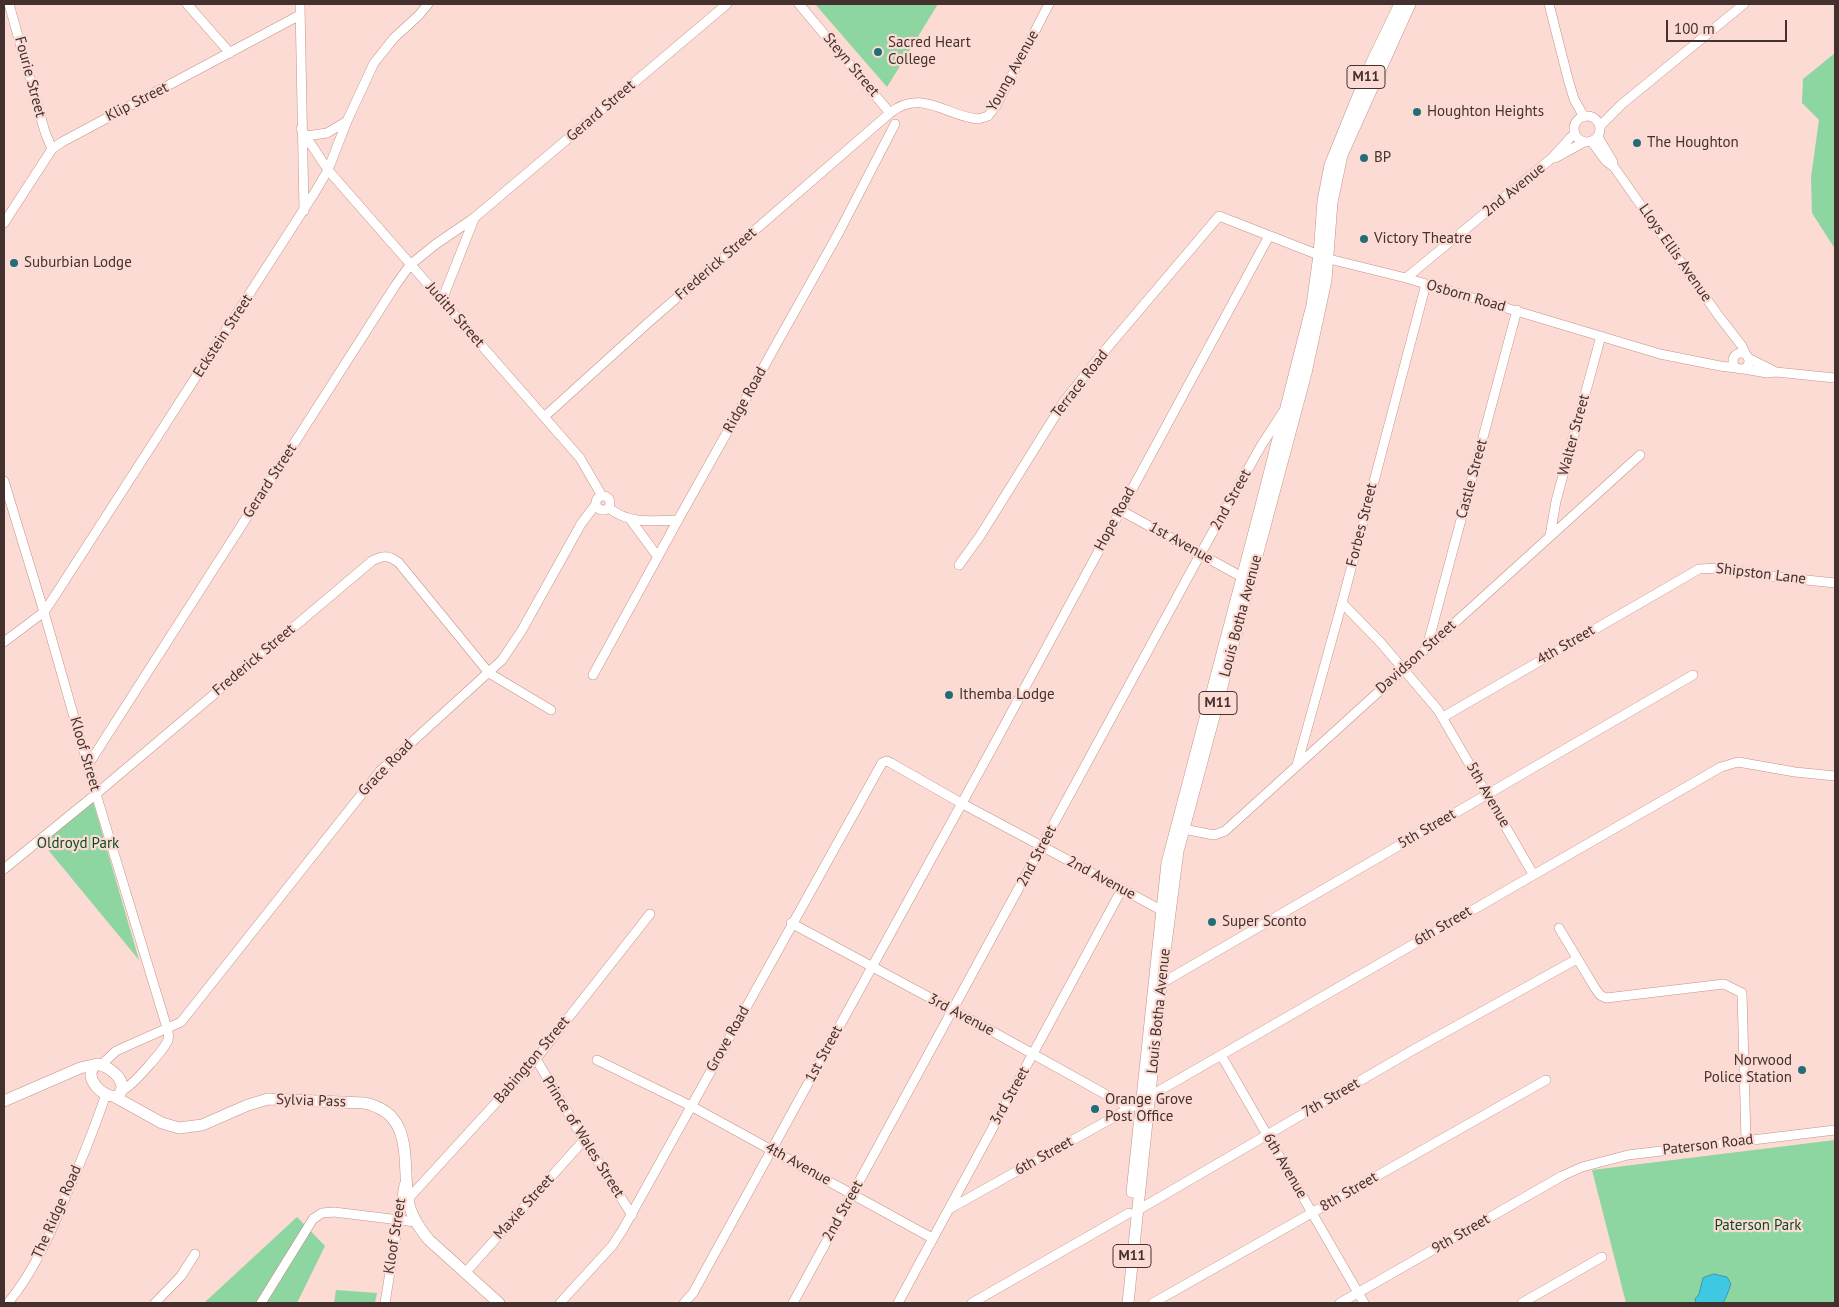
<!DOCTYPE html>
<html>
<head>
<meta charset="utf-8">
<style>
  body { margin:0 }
  #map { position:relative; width:1839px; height:1307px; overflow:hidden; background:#fbdbd4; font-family:"PT Sans",sans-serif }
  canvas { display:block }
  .frame { position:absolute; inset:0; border:5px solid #44302c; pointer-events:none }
  .scale { position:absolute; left:1666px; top:20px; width:121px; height:22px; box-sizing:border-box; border:2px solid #44302c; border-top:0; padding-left:6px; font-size:15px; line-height:18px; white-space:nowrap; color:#44302c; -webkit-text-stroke:4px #fbdbd4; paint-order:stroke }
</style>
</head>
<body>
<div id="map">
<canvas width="1839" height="1307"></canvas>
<div class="frame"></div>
<div class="scale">100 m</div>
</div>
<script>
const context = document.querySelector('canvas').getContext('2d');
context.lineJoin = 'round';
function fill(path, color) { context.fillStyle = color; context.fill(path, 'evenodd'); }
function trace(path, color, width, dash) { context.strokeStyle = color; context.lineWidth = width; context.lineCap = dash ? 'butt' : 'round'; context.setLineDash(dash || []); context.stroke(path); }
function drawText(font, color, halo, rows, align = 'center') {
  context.font = font + ' "PT Sans",sans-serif'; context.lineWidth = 4.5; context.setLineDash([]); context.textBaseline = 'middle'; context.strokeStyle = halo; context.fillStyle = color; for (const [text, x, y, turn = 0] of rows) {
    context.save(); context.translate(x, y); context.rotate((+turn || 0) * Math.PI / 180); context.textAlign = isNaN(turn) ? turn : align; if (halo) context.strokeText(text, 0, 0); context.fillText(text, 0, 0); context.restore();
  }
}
fill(new Path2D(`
  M815,4H938L887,87Z
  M1835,53V249L1812,213L1811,177L1819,120L1802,103L1803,79Z
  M92,798L139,960L40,840Z
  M1835,1140V1303H1626L1592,1170Z
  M297,1217L325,1246L297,1303H204Z
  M336,1290L377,1293L375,1303H334Z`), '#8dd5a1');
const water = new Path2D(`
  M1714,1274L1727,1277L1731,1284C1728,1291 1727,1297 1723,1303H1696L1695,1299L1699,1294L1703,1278Z`);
fill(water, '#3ec8e1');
trace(water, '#409aab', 1);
const minor = new Path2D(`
  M9,4L45,132L52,149
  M187,4L230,53
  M300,4L304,211
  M799,4L890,113C921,88 946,116 978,119L988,116L996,106L1049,4
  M1549,4L1568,79L1574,99L1584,117
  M1574 129a13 13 0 1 1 26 0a13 13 0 1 1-26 0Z
  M1600,126L1622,104L1744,4
  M301,129L328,170L580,458L602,496
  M306,136L327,133L347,121
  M1598,137L1613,162
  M1592,142L1606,161L1614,167L1718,315L1742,346L1746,355
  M1555,158L1584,142
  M4,223L52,149L62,142L300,15
  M1406,278L1552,158L1570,138L1575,134
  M442,300L474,219
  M1733 361a8 8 0 1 1 16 0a8 8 0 1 1-16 0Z
  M1748,358L1774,371
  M1744,369L1767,373L1776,372L1835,378
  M544,417L649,322L890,113
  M4,481L44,612L96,794L167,1028C168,1031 169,1036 168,1040C164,1050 133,1085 123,1090
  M596 503a7 7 0 1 1 14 0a7 7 0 1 1-14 0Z
  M609,508C628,524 653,521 678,520
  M1120,510L1242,577
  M630,519L658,557
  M1550,536L1556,501L1601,336
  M959,565L980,536L1065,400L1096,361L1219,216L1329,259L1406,278L1660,354L1720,366L1736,368
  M1342,603L1381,643L1438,710L1533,874
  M4,642L44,612L56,594L315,192L328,170L347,121L374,63L394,38L419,15L428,4
  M1427,647L1517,310
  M593,675L678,520L838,234L895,124
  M1443,717L1699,569L1718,568L1778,577L1835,583
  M88,765L395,286L410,265L436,244L474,218L727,4
  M1297,765L1342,603L1426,284
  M1183,829L1214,835L1225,831L1640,455
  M4,869L96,794L372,561C383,555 389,555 399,563L489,673L551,710
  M791,923L988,1029L1130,1108
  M1559,928L1595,988L1600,995L1606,998L1724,984L1742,993L1746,1140
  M1162,983L1693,675
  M1221,1055L1364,1303
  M536,1059L584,1140L632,1215
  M597,1060L691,1106L932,1238
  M101,1065L116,1051L181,1022L380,771L502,660L522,630L581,524L596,504
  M1150,1096L1721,767L1738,762L1795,772L1835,776
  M408,1199L536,1059L650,914
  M949,1209L1132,1107
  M1138,1210L1413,1050L1577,959
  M465,1273L584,1140
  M8,1303C35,1270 52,1230 68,1191C82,1159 95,1127 106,1094
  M155,1303L181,1276L195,1254
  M261,1303L313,1219L322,1213L334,1212L416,1222
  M385,1303L404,1185
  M560,1303L612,1246L622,1231L882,763L887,761L891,763L961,803L1161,910
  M684,1303L693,1293L990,752L1269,236
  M793,1303L1201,553L1261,446L1283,412
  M898,1303L1122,889
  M972,1303L1129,1213
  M1153,1303L1546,1080
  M1340,1303L1562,1176L1582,1167L1628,1155L1835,1130
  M1522,1303L1602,1257`);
const major = new Path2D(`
  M97,1064C110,1066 131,1083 118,1096C103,1100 80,1075 97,1064Z
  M115,1097L162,1123L179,1128L202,1125L248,1105L268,1099L364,1103C415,1113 402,1162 408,1199C410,1215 419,1228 429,1240L499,1303
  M4,1101L80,1068L97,1064
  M1132,1192L1167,863L1263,498L1312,305L1319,255L1323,201L1330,165L1371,64L1400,4
  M1128,1303L1164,959L1178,851L1306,373L1326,280L1332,202L1342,155L1410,4`);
trace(minor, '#c49389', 10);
trace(major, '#c49389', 12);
trace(minor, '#fff', 9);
trace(major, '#fff', 11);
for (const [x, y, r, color] of [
  [878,52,5,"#256c79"],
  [1417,112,5,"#256c79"],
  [1637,143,5,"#256c79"],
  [1364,158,5,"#256c79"],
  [1364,239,5,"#256c79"],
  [14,263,5,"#256c79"],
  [949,695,5,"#256c79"],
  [1212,922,5,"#256c79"],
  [1802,1070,5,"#256c79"],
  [1095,1109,5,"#256c79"]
]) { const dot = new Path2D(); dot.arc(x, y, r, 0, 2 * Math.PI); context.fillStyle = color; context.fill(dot); trace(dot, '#fbdbd4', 2); }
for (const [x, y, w] of [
  [1366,77,38],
  [1218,703,38],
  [1132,1256,38]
]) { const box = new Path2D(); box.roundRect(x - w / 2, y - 11.5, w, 23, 4); context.fillStyle = '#fbdbd4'; context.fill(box); trace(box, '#44302c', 1); }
drawText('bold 14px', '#44302c', null, [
  ["M11",1366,77],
  ["M11",1218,703],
  ["M11",1132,1256]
]);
drawText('15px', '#44302c', '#fbdbd4', [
  ["Sacred Heart",888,43],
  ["College",888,60],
  ["Houghton Heights",1427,112],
  ["The Houghton",1647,143],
  ["BP",1374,158],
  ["Victory Theatre",1374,239],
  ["Suburbian Lodge",24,263],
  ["Ithemba Lodge",959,695],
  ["Super Sconto",1222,922],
  ["Norwood",1792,1061,"right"],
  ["Police Station",1792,1078,"right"],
  ["Orange Grove",1105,1100],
  ["Post Office",1105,1117]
], 'left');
drawText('15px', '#44302c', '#fbdbd4', [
  ["Steyn Street",851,65,50],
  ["Young Avenue",1013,71,-61],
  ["Fourie Street",30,77,75],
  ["Klip Street",137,102,-27],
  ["Gerard Street",601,111,-41],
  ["2nd Avenue",1514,190,-39],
  ["Lloys Ellis Avenue",1675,253,55],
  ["Frederick Street",716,264,-41],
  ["Osborn Road",1466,296,16],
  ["Judith Street",455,315,49],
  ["Eckstein Street",223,336,-57],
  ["Terrace Road",1080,384,-52],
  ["Ridge Road",745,400,-61],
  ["Walter Street",1574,435,-75],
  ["Castle Street",1472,479,-75],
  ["Gerard Street",270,481,-57],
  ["2nd Street",1231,500,-61],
  ["Hope Road",1115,519,-62],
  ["Forbes Street",1362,525,-76],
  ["1st Avenue",1181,543,29],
  ["Shipston Lane",1761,574,7],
  ["Louis Botha Avenue",1241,616,-75],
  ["4th Street",1566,645,-30],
  ["Davidson Street",1416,657,-42],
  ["Frederick Street",254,660,-40],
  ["Kloof Street",85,754,74],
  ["Grace Road",386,768,-46],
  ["5th Avenue",1488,795,60],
  ["5th Street",1427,829,-30],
  ["2nd Street",1037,856,-62],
  ["2nd Avenue",1101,878,28],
  ["6th Street",1443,926,-30],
  ["Louis Botha Avenue",1159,1011,-84],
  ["3rd Avenue",961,1015,28],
  ["Grove Road",728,1039,-61],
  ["1st Street",824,1054,-62],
  ["Babington Street",532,1060,-50],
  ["3rd Street",1010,1096,-61],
  ["7th Street",1331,1098,-30],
  ["Sylvia Pass",311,1101,2],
  ["Prince of Wales Street",583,1137,58],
  ["Paterson Road",1708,1145,-7],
  ["6th Street",1044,1156,-29],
  ["4th Avenue",798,1164,29],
  ["6th Avenue",1285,1166,60],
  ["8th Street",1349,1192,-30],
  ["Maxie Street",524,1207,-48],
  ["2nd Street",843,1211,-61],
  ["The Ridge Road",57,1212,-66],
  ["9th Street",1461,1234,-30],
  ["Kloof Street",395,1236,-81]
]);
drawText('15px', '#0a4b25', '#fbdbd4', [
  ["Oldroyd Park",78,844],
  ["Paterson Park",1758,1226]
]);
</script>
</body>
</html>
